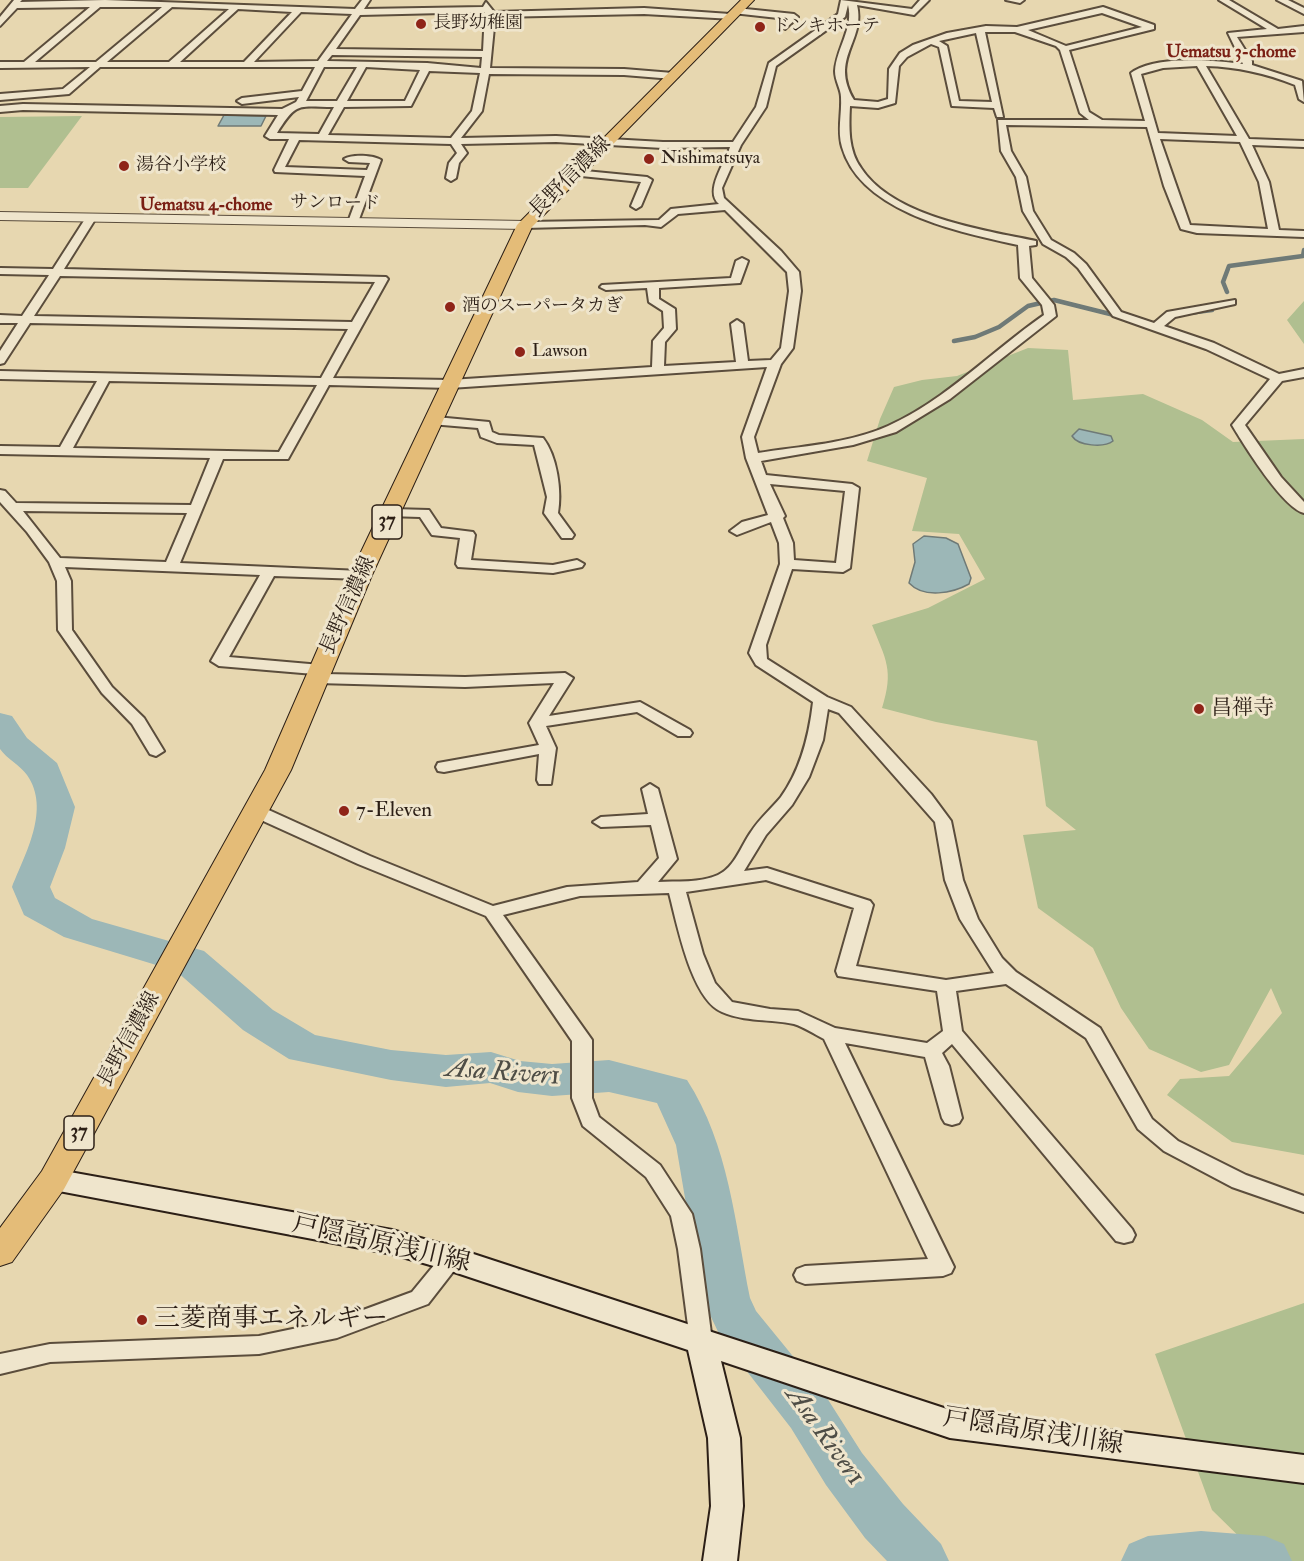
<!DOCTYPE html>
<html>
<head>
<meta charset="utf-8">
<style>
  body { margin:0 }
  canvas { display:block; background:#e7d7b0 }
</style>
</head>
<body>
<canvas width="1304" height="1561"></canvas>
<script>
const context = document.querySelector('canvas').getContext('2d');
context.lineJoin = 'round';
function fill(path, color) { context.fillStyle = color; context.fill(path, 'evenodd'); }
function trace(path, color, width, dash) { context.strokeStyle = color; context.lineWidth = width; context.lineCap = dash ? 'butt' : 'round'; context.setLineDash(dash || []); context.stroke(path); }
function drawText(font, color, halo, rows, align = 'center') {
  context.font = font + ' "IM FELL Double Pica","Noto Serif JP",serif'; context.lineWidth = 6; context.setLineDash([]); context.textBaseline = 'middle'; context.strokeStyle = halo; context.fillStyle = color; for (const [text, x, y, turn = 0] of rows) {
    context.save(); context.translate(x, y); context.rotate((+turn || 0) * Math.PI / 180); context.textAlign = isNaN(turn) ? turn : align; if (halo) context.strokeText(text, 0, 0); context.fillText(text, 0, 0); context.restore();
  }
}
fill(new Path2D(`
  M82,116L28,188H0V117Z
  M1304,301V344L1287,320Z
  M1028,348L1068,350L1073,400L1143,394L1202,420L1233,442L1304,439V1155L1232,1142L1167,1095L1180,1079L1229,1076L1282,1013L1271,988L1229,1065L1201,1072L1149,1049L1121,1008L1093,948L1038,908L1023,835L1076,830L1046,806L1037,741L936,722L882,708C894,670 886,660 872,625L928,608L985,579L959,534L912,531L927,478L867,461L880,419L894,387L922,380L957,376Z
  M1304,1303V1561H1264L1212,1510L1155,1354Z`), '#b0bf90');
const water = new Path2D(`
  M224,115L266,116L261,126H218Z
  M1079,429L1111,436L1113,441C1104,448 1078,446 1072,436Z
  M924,536L946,538L958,544L971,578L969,584C953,593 924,599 909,583L915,562L913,544Z`);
fill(water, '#9cb7b7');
trace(water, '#6f7a77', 1.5);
trace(new Path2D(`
  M1227,292L1223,282L1229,266L1303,256L1304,250
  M1189,313L1212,310
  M954,341L975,337L999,327L1028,306L1054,300L1114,315`), '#6f7a77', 4.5);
fill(new Path2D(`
  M0,713L12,716L27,738L57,763L75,807L65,848L50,887L55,898L92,919L204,951L273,1010L315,1035L391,1050L446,1055L491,1052L520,1061L552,1064L609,1060L687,1080C729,1145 735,1223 750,1298L756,1311L827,1398L862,1453L903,1504L941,1544L949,1561H887L865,1538L826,1485L791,1428L721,1338L702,1298L676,1145L657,1103L609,1092L552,1096L518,1092L490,1083L446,1087L391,1080L289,1059L243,1030L176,971L64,937L24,915L12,887C25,854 51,809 27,775C20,765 7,759 0,749Z
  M1201,1531L1265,1536L1284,1544L1292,1561H1121L1129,1544L1148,1536Z`), '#9cb7b7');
const minor = new Path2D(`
  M14,0H22L20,2L105,0L355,9L362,0H370L364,9L483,7L486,2L494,12L644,8L730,14L733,19L644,14L495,17L490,68L624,69L673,73L678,76L673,79L624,75L489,74L482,111L461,138L556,136L663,142H733L756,107L769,63L838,14L841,0L912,9L920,0H929L914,15L857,5C866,41 829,58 854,100L878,102L888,99L889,69L900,53L913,45L947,33L986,26L1017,27L1103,7L1154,25V29L1069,50L1089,112L1102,120L1145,121L1131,73C1155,55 1214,60 1243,64L1228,33L1267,29L1219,0H1229L1278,29L1304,26V32L1237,37L1252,61V65L1302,81L1304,102L1299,99L1295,85C1265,73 1238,67 1206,66L1249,139L1304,141V147L1252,145L1269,182L1279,230L1304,231V237L1197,233L1181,229L1164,186L1147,127L1006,125L1011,151L1026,177L1033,211L1051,240L1074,253L1086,264L1121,312L1154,323L1167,312L1235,300V304L1175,317L1164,326L1214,343L1279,374L1304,369V377L1282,381L1245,425L1281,477L1304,502V513C1283,508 1244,445 1232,425L1270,379L1206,349L1113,316L1078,268L1066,257L1043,244L1023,211L1016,177L1001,151L998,120H1089L1080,113L1060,50L1056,46L1015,32H985L1003,117H997L994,108L952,106L939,47L931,44L907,57L899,66L895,103L878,108L850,106C849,127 848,150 861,168C893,217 983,230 1036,241V245L1029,246L1032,278L1054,305L1056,316L950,399L896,432L853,445L761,461L766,475L852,484L859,488L850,568L843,572L792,569L766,645L767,659L827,697L851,707L931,794L951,821L963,880L978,919L1002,958L1016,972L1100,1028L1152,1119L1178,1141L1246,1175L1304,1196V1212L1232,1187L1164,1151L1138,1129L1086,1038L1006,984L956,991L962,1031L1132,1229L1135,1235L1132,1241L1124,1243L1116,1241L952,1044L942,1053L949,1066L962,1118L959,1123L952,1125L945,1123L942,1118L925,1057L845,1043L954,1267L951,1273L943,1276L805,1284L797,1281L794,1275L797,1269L805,1266L928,1259L824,1039C814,1034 804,1027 794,1024C771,1019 745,1022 722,1012C691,999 677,923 669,893L580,896L503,915L592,1040V1098L599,1117L660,1165L692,1214L700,1249L712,1341L709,1348L701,1350L693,1348L690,1341L678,1249L671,1216L646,1177L583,1126L572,1098V1041L486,916L358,864L250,815L248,811L250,807H262L370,856L493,906L567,887L638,882L659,858L651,825L601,827L593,822L601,817L648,814L642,789L650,784L658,789L677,859L658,882C676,881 701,883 718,875C735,867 741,846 751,832C759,819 771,809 781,797C801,769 809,736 813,702L756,665L749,653L780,564L779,543L771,522L737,535L730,531L742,522L768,515L746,458L742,437L767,367L450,388L329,385L288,459H223L180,563L361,571L368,575L361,579L274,576L229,657L321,665L329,670L325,674L465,677L565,673L573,678L549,716L640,702L690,730L692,733L690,736H678L637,712L546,726L556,748L551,784H539L537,780L539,754L444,772L438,771L436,767L438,763L539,745L529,723L554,683L465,687L317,683L309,678L314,674L219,666L211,661L260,575L65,567L71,581L72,630L112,687L144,718L164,751L156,756L150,754L132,724L102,693L58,630L57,581L49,562L27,532L0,502V490L5,491L16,503L191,505L210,458L0,454V446L60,447L97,381L0,379V371L321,378L348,329L30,323L4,363L0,364V351L18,323H0V315L22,316L49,275L0,274V268L53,269L87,216L91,215L96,218L64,269L386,277L388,279L333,378L450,380L652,367L653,341L664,328L663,311L649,302L647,288L606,290L600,287L602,285L731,278L736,261L742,258L748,261L740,283L659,288V299L675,309L676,329L665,342L664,366L736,362L731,324L737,320L743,324L748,361L771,360L781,348L789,291L787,272L725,210L678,214L661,227L645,225L525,228L520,225L525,222L659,220L671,209L719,204C704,191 725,163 730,147L663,148L556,142L461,144L467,153L459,163L456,178L451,181L446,178L449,163L457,153L451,144L299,140L285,167L367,170L370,163L349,162L344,159C352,154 373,155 381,160L358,222L353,225L348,222L365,176L275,172L274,170L289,139H270L265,136L278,115L23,110L0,112V106L23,104L282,109L296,102L299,97L242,104L237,101L242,98L302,91L315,67H100L69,94L0,100V94L63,89L90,67L0,68V62H24L90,7L17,8L0,26V17ZM848,5C854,28 836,49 835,71C835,81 841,89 841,97C842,114 837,131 842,147C861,213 960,232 1018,245L1020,278L1042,305L1044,315C992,351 946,400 888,426C848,444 801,446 758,453L754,437L781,364L793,348L801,291L799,272L781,251L724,198L722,188L741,145L766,107L776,66L845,17ZM100,7H162L96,62H35ZM172,7L229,9L169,62H107ZM238,9L292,12L244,62H180ZM301,12L352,14L318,61L254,62ZM485,12L483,51L336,49L360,15ZM1102,13L1142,27L1066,46L1028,30ZM976,33L992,102L959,101L947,46L939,41ZM332,55L482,57L481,68L427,63L327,61ZM1197,66L1237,136L1158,133L1141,74L1163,68ZM324,67H357L337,101H306ZM366,67L420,70L405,101H347ZM429,71L480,73L472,111L451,138L328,135L344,107L411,106ZM334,107L319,134L277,133C297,101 298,107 334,107ZM1160,139L1240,142L1259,182L1268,229L1190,225ZM60,276L375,282L352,322L34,316ZM109,381L317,385L279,452L73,448ZM770,484L845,491L836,563L794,560L793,543L783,518L785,516ZM23,511L187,513L166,562L60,558ZM828,709L839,713L935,822L945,880L960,919L994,973L946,980L856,966L873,905L870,901L767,868L744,871L766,835L792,805L809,777L823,740ZM766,880L854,908L836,971L838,976L937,991L943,1031L927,1043L835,1028L798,1011L770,1009L732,1002L715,983L703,954L686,892Z
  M1006,0H1024L1020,3Z
  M1277,0H1288L1304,8V14Z
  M736,8L794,14L798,17L785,29L781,26L787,19L733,13Z
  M575,170L647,177L652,180L641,206L636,209L631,206L641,182L571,175V171Z
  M436,417L489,422L492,432L499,435L543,438C557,456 562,491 558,513L574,535L572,538H562L544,513L547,497L534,445L497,443L481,437L478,428L431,424V418Z
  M392,509L429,510L441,528L473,532L475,535L471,560L553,565L577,560L584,564L582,567L553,573L458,567L456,564L460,538L432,535L420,517L387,516V510Z
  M452,1250L460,1253L463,1259L428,1304L337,1338L259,1354L50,1362L0,1374V1354L50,1344L259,1336L336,1320L412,1292L444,1253Z`);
const tertiary = new Path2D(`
  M0,212L525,221L531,225L525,229L0,220Z`);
const secondary = new Path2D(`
  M53,1169L392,1230L452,1247L950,1410L1304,1455V1483L950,1438L721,1361L740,1438L743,1506L737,1561H703L711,1506L708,1438L688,1350L451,1271L392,1254L43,1188L39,1180L43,1172Z`);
const primary = new Path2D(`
  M741,0H754L532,227L372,575L291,770L64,1189L12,1262L0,1266V1228L42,1171L265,770L350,575L517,225Z`);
trace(minor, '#5b4d3c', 4);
trace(tertiary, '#5b4d3c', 2);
trace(secondary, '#2c1f16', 4);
trace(primary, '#2c1f16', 2);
fill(minor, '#efe5cc');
fill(tertiary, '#efe5cc');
fill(secondary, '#efe5cc');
fill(primary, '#e4bc78');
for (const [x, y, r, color] of [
  [421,24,6,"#8f2418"],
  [760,27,6,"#8f2418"],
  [649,159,6,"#8f2418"],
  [124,166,6,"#8f2418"],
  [450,307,6,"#8f2418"],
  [520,352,6,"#8f2418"],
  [1199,709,6,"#8f2418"],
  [344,811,6,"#8f2418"],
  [142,1320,6,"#8f2418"]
]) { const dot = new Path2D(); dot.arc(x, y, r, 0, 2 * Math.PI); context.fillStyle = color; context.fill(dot); trace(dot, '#efe5cc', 2); }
drawText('18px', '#2c1f16', '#efe5cc', [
  ["長野幼稚園",433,24],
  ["ドンキホーテ",772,27],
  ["Nishimatsuya",661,159],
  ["湯谷小学校",136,166],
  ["酒のスーパータカぎ",462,307],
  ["Lawson",532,352]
], 'left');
drawText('bold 18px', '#7a1f14', '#efe5cc', [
  ["Uematsu 3-chome",1231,53],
  ["Uematsu 4-chome",206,206]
]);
drawText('18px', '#2c1f16', '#efe5cc', [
  ["サンロード",335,204,1]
]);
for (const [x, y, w] of [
  [387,522,30],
  [79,1133,30]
]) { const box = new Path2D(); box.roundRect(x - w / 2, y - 17, w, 34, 4.5); context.fillStyle = '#efe5cc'; context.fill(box); trace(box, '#2c1f16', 1.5); }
drawText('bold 20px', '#2c1f16', null, [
  ["37",387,522],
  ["37",79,1133]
]);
drawText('21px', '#2c1f16', '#efe5cc', [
  ["長野信濃線",571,178,-45],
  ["長野信濃線",349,606,-66],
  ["長野信濃線",130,1040,-61]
]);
drawText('21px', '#2c1f16', '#efe5cc', [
  ["昌禅寺",1211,709],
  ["7-Eleven",356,811]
], 'left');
drawText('26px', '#2c1f16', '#efe5cc', [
  ["戸隠高原浅川線",381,1245,13],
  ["戸隠高原浅川線",1033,1433,9]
]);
drawText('26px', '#2c1f16', '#efe5cc', [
  ["三菱商事エネルギー",154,1320]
], 'left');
drawText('italic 27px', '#4e4d46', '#efe5cc', [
  ["Asa River1",503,1074,4],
  ["Asa River1",824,1437,54]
]);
</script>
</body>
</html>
